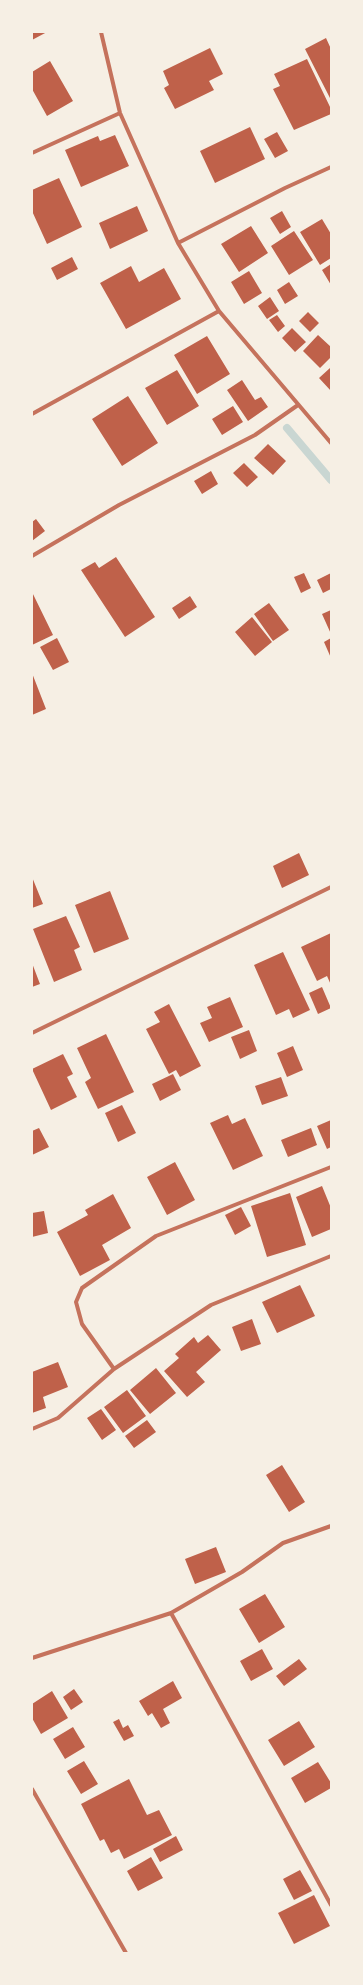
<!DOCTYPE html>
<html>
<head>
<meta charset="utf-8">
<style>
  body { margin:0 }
  #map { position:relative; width:363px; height:1985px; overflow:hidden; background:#f6efe4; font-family:"Noto Sans",sans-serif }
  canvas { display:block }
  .frame { position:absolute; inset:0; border:33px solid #f6efe4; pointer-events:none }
</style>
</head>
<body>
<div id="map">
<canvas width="363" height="1985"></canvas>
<div class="frame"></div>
</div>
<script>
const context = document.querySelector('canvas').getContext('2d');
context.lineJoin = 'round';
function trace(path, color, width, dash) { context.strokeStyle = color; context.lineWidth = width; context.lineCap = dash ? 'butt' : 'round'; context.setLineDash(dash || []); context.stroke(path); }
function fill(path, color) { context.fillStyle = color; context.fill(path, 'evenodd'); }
trace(new Path2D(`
  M287,428L331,480`), '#c9d6d2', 8);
fill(new Path2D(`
  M32,32H47L32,40Z
  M326,38L331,49V100L305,49Z
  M210,48L223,74L209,81L214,90L175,109L164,88L169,85L163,71Z
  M307,59L331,109V114L294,130L273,89L280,86L274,74Z
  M50,61L73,101L47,116L32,89V72Z
  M250,127L265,159L215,183L200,151Z
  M277,132L288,151L275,158L264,139Z
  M115,135L129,166L81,187L65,150L98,136L100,141Z
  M59,178L82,227L47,244L32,211V190Z
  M137,206L148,231L110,249L99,223Z
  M282,211L291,227L280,234L270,218Z
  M322,219L331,234V258L320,265L300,232Z
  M251,226L268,253L239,272L221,244Z
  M294,231L313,260L289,275L271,246Z
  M72,257L78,269L57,280L51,268Z
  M331,264V285L322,270Z
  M131,266L139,282L164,268L181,299L126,329L100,283Z
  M249,271L262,293L244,304L231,282Z
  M289,282L298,296L285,304L277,290Z
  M270,297L279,311L267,319L258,306Z
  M308,312L319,323L310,332L299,321Z
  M277,315L285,326L278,332L269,320Z
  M292,328L306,342L295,352L282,338Z
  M318,335L331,347V357L320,368L303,351Z
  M207,336L230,374L197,394L174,355Z
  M330,368L331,369V391L319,378Z
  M177,370L199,406L167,425L145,388Z
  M242,380L255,400L261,397L268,407L248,421L227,390Z
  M128,396L158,443L122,466L92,419Z
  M233,406L243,422L222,435L212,419Z
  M268,444L286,461L273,475L254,458Z
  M244,463L258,477L247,487L233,473Z
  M211,471L218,484L202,494L194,481Z
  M36,519L45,531L32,541V522Z
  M116,557L155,617L125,637L81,570L95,562L99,568Z
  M304,573L311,588L301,593L294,577Z
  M331,573V589L323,593L317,580Z
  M32,592L53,635L32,645Z
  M190,596L197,607L179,619L172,608Z
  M269,603L289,630L273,641L254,614Z
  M331,610V634L322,614Z
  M252,617L272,642L255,656L235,632Z
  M57,638L69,662L53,670L40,647Z
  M331,638V658L324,642Z
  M32,673L46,709L32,715Z
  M299,853L309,875L282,888L273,866Z
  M32,877L43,904L32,908Z
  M110,891L129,939L94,953L75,905Z
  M66,916L80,947L74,950L82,970L54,982L33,929Z
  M331,933V985L327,976L317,981L301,947Z
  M283,952L310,1010L293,1018L289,1009L276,1015L254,965Z
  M32,963L40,984L32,987Z
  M322,987L331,1008L318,1014L309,993Z
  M230,997L243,1027L209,1042L200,1023L212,1018L207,1007Z
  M169,1004L201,1066L180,1077L176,1070L169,1074L146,1029L160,1022L154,1012Z
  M249,1030L257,1051L240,1059L231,1037Z
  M106,1034L134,1092L98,1109L85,1082L91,1078L77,1048Z
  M293,1046L303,1070L287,1077L277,1053Z
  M63,1054L73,1074L67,1077L77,1097L51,1110L32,1069Z
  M173,1074L181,1090L160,1101L152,1084Z
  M281,1077L288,1096L262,1105L255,1086Z
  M122,1105L136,1133L118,1142L105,1113Z
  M228,1115L232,1124L245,1118L263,1156L233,1170L210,1123Z
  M331,1120V1147L327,1149L317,1126Z
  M39,1128L49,1147L32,1155V1131Z
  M311,1128L317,1145L288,1157L281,1140Z
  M175,1162L195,1200L167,1215L147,1177Z
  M322,1186L331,1208V1229L312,1237L296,1197Z
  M290,1193L306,1245L267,1257L251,1206Z
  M113,1194L131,1228L102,1245L110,1260L80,1276L57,1232L88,1215L85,1210Z
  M241,1207L251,1226L235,1235L225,1215Z
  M44,1211L48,1233L32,1237V1213Z
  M300,1285L315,1316L277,1333L262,1302Z
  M252,1319L261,1344L241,1351L232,1327Z
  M208,1335L221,1350L196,1372L205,1382L187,1397L164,1371L179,1358L175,1354L194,1337L198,1343Z
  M58,1362L68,1387L43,1397L46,1408L32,1413V1372Z
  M156,1368L176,1393L150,1414L130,1390Z
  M127,1390L146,1416L123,1433L104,1407Z
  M101,1409L116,1430L102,1440L87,1418Z
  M147,1420L156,1432L134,1448L125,1436Z
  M282,1465L305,1502L289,1512L266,1475Z
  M216,1547L226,1572L195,1584L185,1559Z
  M265,1594L285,1627L259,1643L239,1609Z
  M262,1649L273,1669L251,1681L240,1661Z
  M299,1659L307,1669L284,1686L276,1676Z
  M173,1681L182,1698L163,1709L170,1723L161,1728L152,1713L148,1716L139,1701Z
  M74,1689L83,1702L71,1710L63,1697Z
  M52,1691L68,1718L41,1734L32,1718V1704Z
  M119,1719L123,1728L128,1725L134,1736L124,1741L113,1722Z
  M299,1721L315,1747L284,1766L268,1740Z
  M73,1727L85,1747L65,1759L53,1739Z
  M84,1761L98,1784L81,1794L67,1771Z
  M318,1762L331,1783V1788L305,1803L291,1778Z
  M129,1779L147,1815L159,1810L172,1835L124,1859L119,1849L111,1853L104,1839L100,1841L81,1804Z
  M176,1836L183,1850L160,1862L153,1849Z
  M151,1857L163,1878L138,1891L127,1871Z
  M300,1870L312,1891L294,1900L283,1879Z
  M314,1895L330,1926L294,1944L278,1913Z`), '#bf614a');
trace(new Path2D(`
  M101,32L120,113L178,243L219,311L331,443
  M32,153L120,113
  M178,243L285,188L331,167
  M32,414L219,311
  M32,556L119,505L255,435L298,405
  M32,1033L331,887
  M114,1369L82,1324L76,1302L82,1288L156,1236L331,1167
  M32,1429L58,1418L114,1369L211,1305L331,1256
  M171,1613L331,1905
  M32,1658L171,1613L242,1572L283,1543L331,1526
  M32,1789L126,1953`), '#c5725c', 4);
</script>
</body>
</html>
